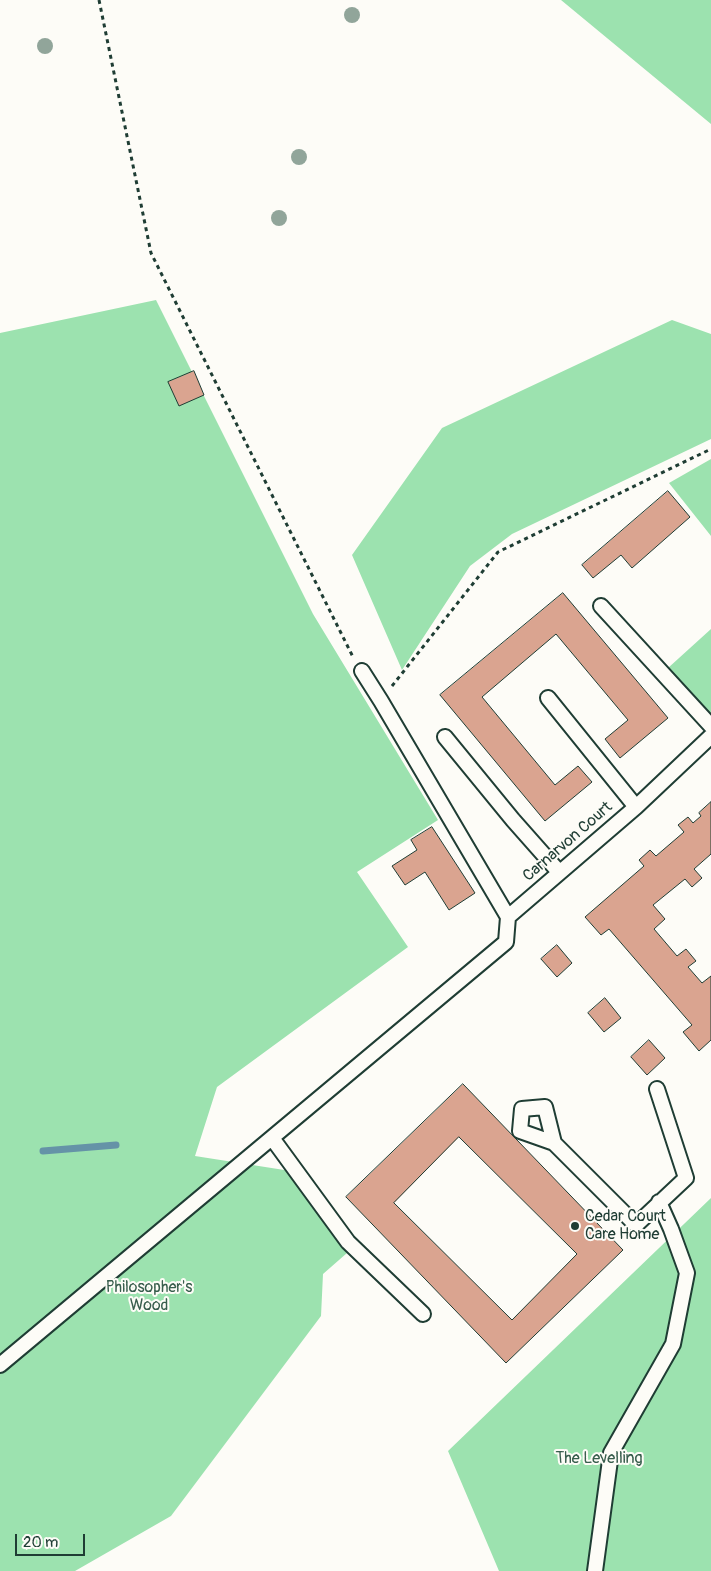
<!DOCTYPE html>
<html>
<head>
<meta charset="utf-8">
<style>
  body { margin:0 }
  #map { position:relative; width:711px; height:1571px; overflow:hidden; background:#fdfcf7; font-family:Pangolin,sans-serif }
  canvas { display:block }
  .scale { position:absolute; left:15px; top:1534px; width:70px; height:22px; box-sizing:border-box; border:2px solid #1f3d34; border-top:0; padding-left:6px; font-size:15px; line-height:18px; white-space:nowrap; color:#1f3d34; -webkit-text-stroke:4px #fdfcf7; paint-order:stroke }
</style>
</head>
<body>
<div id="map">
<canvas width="711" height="1571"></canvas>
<div class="scale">20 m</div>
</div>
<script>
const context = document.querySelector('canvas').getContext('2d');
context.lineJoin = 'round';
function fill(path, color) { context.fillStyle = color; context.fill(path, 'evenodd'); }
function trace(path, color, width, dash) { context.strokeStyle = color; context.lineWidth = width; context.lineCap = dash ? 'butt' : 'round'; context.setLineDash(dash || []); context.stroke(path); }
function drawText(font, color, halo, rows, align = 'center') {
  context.font = font + ' Pangolin,sans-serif'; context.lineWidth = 4; context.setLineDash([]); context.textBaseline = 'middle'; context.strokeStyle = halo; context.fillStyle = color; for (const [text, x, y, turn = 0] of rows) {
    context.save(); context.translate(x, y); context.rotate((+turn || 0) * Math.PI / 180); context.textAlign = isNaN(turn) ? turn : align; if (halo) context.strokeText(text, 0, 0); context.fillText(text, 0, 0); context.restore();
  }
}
fill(new Path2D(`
  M561,0H711V124Z
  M156,300L313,614L438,820L357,872L408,947L217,1087L195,1156L297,1172L355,1246L323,1274L321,1316L171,1516L75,1571H0V333Z
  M672,320L711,334V439L512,534L470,566L402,670L352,555L442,428Z
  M711,459V536L669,483Z
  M711,629V716L668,668Z
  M711,1198V1571H499L448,1451Z`), '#9ce2af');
trace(new Path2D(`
  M43,1151L116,1145`), '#6593a7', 7);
const building = new Path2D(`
  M194,371L204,395L179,406L168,382Z
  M668,491L690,517L632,568L621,555L593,578L582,565Z
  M563,593L668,718L620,758L605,739L628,720L556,634L482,697L555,785L578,766L592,782L545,821L440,695Z
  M711,802V854L694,869L702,878L692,887L685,879L653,905L665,919L654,929L677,956L686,949L696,961L688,967L702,983L711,976V1040L699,1051L683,1032L692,1025L609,929L601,935L585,917L644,866L639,860L650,850L656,856L684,832L678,825L688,817L693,823L701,816L699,813Z
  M432,827L475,893L449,910L425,872L405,885L392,866L417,850L411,840Z
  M557,945L572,963L557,977L541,959Z
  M605,998L621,1018L604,1032L588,1013Z
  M649,1040L665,1058L647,1075L631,1057Z
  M463,1084L623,1250L506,1363L346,1197ZM459,1137L577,1254L512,1320L394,1203Z`);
fill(building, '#daa490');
trace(building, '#1f3d34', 1);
const lane = new Path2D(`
  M601,606L711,726
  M445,737L513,820L559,872
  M636,807L711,736
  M508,917L636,807L548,698
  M272,1138L348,1242L423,1314
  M554,1143L545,1107L522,1109L520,1131L554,1143L636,1225L686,1178L657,1089
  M0,1365L506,942L508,917L381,701L362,671
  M595,1571L611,1453L673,1344L687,1273L671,1229L659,1202`);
trace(lane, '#1f3d34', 18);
trace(new Path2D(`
  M99,0L151,253L353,657
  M392,686L498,552L711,449`), '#1f3d34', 3, [4, 4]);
trace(lane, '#fdfcf7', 14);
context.fillStyle = '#91a59a';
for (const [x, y] of [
  [352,15],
  [45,46],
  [299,157],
  [279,218]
]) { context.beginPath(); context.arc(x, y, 8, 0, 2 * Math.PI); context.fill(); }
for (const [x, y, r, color] of [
  [575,1226,5,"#1f3d34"]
]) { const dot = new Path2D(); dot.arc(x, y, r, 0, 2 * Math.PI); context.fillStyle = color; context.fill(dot); trace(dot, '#fdfcf7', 2); }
drawText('16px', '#1f3d34', '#fdfcf7', [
  ["Carnarvon Court",568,842,-41]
]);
drawText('16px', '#1f3d34', '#fdfcf7', [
  ["Cedar Court",585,1217],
  ["Care Home",585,1235]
], 'left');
drawText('16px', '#385e4d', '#fdfcf7', [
  ["Philosopher's",149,1288],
  ["Wood",149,1306],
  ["The Levelling",599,1459]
]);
</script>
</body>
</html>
